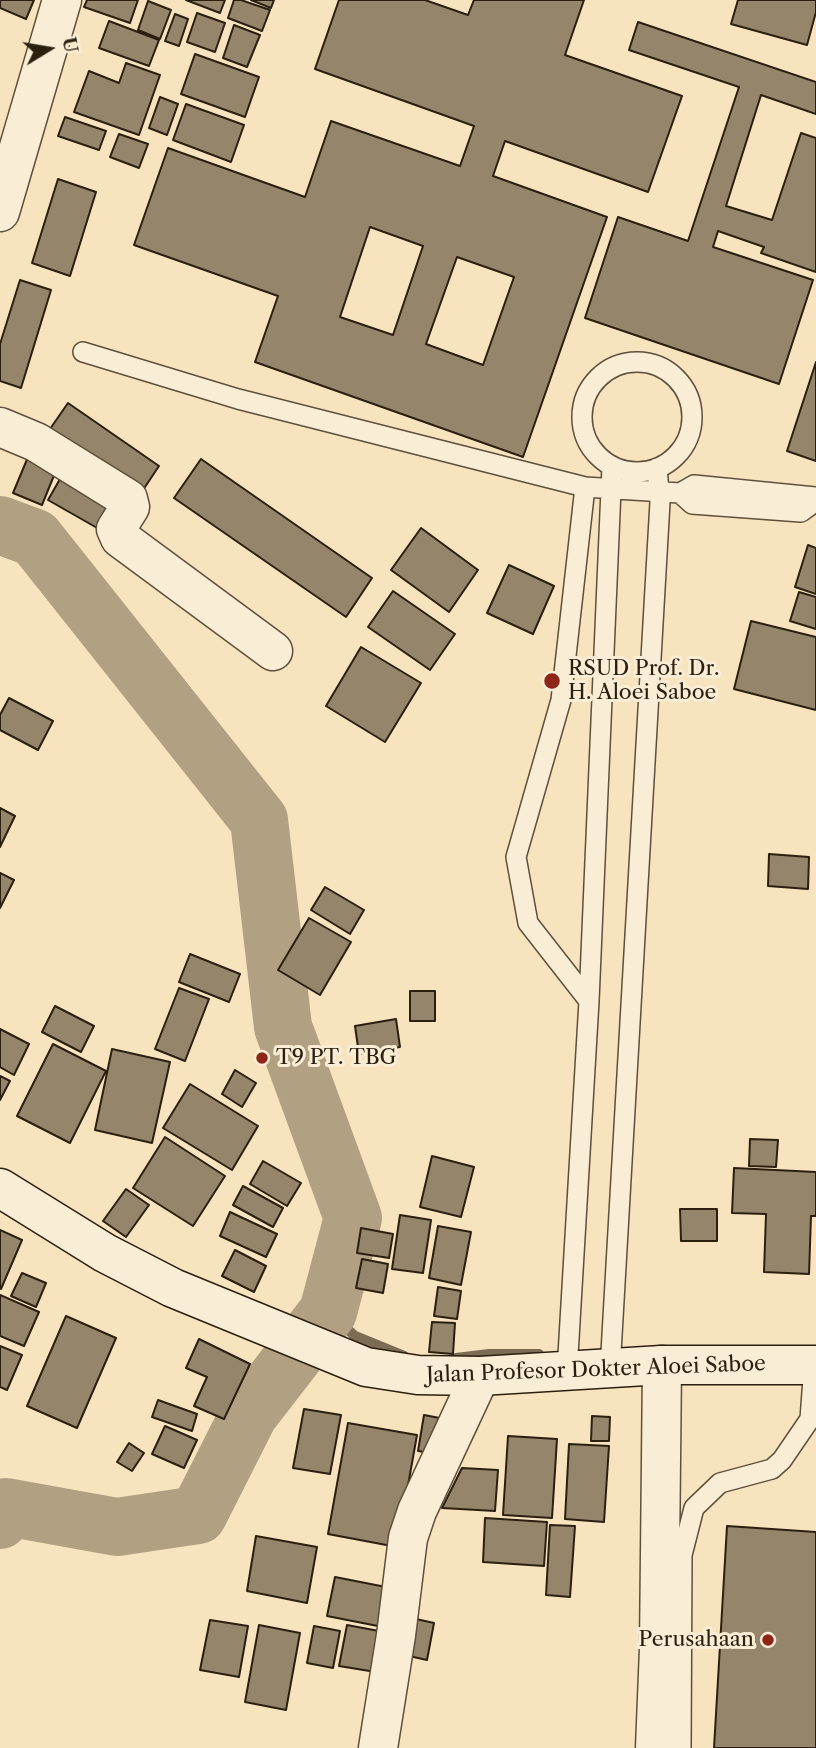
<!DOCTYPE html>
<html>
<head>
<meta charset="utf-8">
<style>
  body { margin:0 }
  #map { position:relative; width:816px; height:1748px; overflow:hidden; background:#f7e3be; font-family:"Libre Caslon Text",serif }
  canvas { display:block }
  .north { position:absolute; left:14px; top:14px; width:70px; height:70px; -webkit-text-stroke:5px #faedd5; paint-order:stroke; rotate:79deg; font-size:19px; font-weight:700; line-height:28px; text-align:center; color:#2b1f10 }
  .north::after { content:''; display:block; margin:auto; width:24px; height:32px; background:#2b1f10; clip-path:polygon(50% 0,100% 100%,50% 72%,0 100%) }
</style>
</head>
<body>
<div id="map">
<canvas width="816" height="1748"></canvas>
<div class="north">U</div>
</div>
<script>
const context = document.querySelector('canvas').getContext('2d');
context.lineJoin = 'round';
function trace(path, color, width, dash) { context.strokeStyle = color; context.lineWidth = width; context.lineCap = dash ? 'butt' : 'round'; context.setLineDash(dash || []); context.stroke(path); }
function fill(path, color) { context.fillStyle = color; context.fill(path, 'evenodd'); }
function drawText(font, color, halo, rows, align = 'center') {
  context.font = font + ' "Libre Caslon Text",serif'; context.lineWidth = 6; context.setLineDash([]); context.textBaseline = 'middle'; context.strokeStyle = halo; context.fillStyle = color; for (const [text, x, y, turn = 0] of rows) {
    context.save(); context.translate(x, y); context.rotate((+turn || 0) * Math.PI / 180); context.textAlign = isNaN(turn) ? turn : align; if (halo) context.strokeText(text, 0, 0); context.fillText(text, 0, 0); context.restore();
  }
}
trace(new Path2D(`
  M328,1312L355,1336L404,1356
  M456,1358L489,1354H539`), '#7c6c55', 10);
trace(new Path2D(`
  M0,525L35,538L259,820L283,1027L353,1218L328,1312L249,1414L198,1515L117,1527L6,1507L0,1520`), '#b2a083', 58);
const building = new Path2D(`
  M0,0H34L26,19L0,8Z
  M87,0H138L130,23L84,7Z
  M186,0H225L220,13Z
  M234,0H241L270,10L262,31L228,18Z
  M251,0H274L271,8Z
  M339,0H425L468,15L474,0H584L565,55L682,96L648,192L505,141L493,176L607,217L523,457L255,362L278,296L134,245L168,148L305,197L331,121L460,166L474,126L315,69ZM370,227L423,246L393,335L340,317ZM457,257L514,277L483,365L426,344Z
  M738,0H816V12L807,45L731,24Z
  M148,1L171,10L160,39L138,30Z
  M197,13L225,23L215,52L187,42Z
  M175,14L188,19L179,46L165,41Z
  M109,21L159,40L149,66L99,48Z
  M638,22L816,82V114L761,95L726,206L772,220L801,133L816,138V272L761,253L764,247L718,231L713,247L813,280L779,384L585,318L618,217L688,241L739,87L629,50Z
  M234,25L260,35L247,67L223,58Z
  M195,54L259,77L245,117L181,94Z
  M126,63L160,75L139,135L74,112L89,71L119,83Z
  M160,97L178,104L167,135L149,128Z
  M186,104L244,125L231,162L173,140Z
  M65,117L106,131L99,150L58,136Z
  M119,134L148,144L139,168L110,157Z
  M58,179L96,192L70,276L32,263Z
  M20,280L51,290L21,388L0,381V344Z
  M816,362V461L787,451Z
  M68,403L159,466L135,502L43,439Z
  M28,457L57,468L42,505L13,493Z
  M201,459L372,578L346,617L174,498Z
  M64,472L122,504L106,533L48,500Z
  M421,528L478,570L449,612L391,570Z
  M808,545L816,548V594L795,587Z
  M509,565L554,586L533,634L487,613Z
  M393,591L455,634L430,670L368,627Z
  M799,592L816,597V629L790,621Z
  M751,621L816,637V710L734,689Z
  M361,647L421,683L385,742L326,706Z
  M9,698L53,721L38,750L0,730V715Z
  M0,808L15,816L0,847Z
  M769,854L809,857L808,889L768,886Z
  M0,873L14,880L0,908Z
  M325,887L364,910L350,934L311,910Z
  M309,918L351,942L320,995L278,970Z
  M190,954L240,974L229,1002L179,982Z
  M179,988L209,999L185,1061L155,1049Z
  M410,991H435V1021H410Z
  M55,1006L94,1026L81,1052L42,1032Z
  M396,1019L400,1047L359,1054L355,1026Z
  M0,1029L29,1044L14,1075L0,1067Z
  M53,1044L106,1071L70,1143L17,1116Z
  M112,1049L170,1062L152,1143L95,1130Z
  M235,1070L256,1083L242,1107L222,1094Z
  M0,1076L10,1081L0,1100Z
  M190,1084L258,1126L232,1170L163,1128Z
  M165,1137L225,1176L193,1226L133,1188Z
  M750,1139L778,1140L776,1167L749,1166Z
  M432,1156L474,1167L461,1217L420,1207Z
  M263,1161L301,1183L287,1206L250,1184Z
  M734,1168L816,1172V1216H811L809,1274L764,1272L766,1214L732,1213Z
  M243,1186L283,1208L273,1227L233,1205Z
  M126,1189L149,1205L126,1237L103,1221Z
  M680,1209H717V1241H681Z
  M230,1212L277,1234L266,1257L220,1236Z
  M400,1215L431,1220L423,1273L392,1269Z
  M438,1226L471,1232L461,1285L429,1278Z
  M361,1228L393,1234L389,1258L357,1253Z
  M0,1230L22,1240L1,1289L0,1288Z
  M235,1250L266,1266L254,1292L222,1276Z
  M362,1259L388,1264L383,1293L356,1288Z
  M22,1273L46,1283L36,1307L11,1296Z
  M438,1287L461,1291L457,1319L434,1316Z
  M0,1295L39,1312L24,1346L0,1336Z
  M66,1316L116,1338L77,1428L27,1406Z
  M432,1322L455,1323L453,1354L429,1352Z
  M199,1339L250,1364L224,1419L194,1406L207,1377L186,1368Z
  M0,1346L22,1355L7,1390L0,1387Z
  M158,1400L197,1414L192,1431L152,1417Z
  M304,1409L341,1415L330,1474L293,1468Z
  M424,1415L445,1419L438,1454L418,1451Z
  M592,1416L610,1417L609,1441H591Z
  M348,1423L417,1435L397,1547L328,1534Z
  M165,1426L197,1440L184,1468L152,1454Z
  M508,1436L557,1439L552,1518L503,1515Z
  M129,1443L144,1453L132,1471L117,1462Z
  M569,1444L609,1446L604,1522L565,1519Z
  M462,1468L498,1470L495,1511L442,1508Z
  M485,1518L547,1522L544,1566L483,1562Z
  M550,1525L575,1526L570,1597L546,1595Z
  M727,1526L816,1532V1748H714Z
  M256,1536L317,1547L307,1603L247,1591Z
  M335,1577L396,1589L388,1628L327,1616Z
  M416,1619L434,1623L427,1660L409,1656Z
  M210,1620L248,1626L239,1677L200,1670Z
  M259,1625L300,1633L286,1710L245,1702Z
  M347,1625L395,1634L388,1674L339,1666Z
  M314,1626L340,1631L333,1668L307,1663Z`);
fill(building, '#95856a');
trace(building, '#2b1f10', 2);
const lane = new Path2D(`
  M83,352L238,399L585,487L680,493L694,485L816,497
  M582 417a55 55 0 1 1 110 0a55 55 0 1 1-110 0Z
  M585,487L561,700L516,857L528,923L589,1001
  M680,493L692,504L801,512L816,501
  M610,1370L660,502L657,468
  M567,1372L589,1001L612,466
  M681,1747L682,1555L694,1508L720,1483L772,1469L782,1460L810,1419L814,1365`);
const street = new Path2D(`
  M0,212L62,0
  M0,427L36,442L128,499L130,507L116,529L120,538L273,651
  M378,1748L396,1635L408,1538L417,1511L480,1376
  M655,1748L659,1648L662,1365`);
const secondary = new Path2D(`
  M0,1188L105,1253L173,1288L366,1367L418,1375L480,1376L662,1365H816`);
trace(lane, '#5e503c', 22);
trace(street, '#5e503c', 41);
trace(secondary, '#2b1f10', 41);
trace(lane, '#faedd5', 19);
trace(street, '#faedd5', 38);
trace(secondary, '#faedd5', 38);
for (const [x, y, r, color] of [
  [552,681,9,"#8f2418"],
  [262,1058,7,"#8f2418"],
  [768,1640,7,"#8f2418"]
]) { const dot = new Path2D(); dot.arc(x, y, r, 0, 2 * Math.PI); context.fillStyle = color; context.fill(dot); trace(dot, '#faedd5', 2.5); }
drawText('21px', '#2b1f10', '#faedd5', [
  ["RSUD Prof. Dr.",568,669],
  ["H. Aloei Saboe",568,693],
  ["T9 PT. TBG",276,1058],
  ["Perusahaan",754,1640,"right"]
], 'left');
drawText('21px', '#2b1f10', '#faedd5', [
  ["Jalan Profesor Dokter Aloei Saboe",596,1370,-2]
]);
</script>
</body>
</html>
